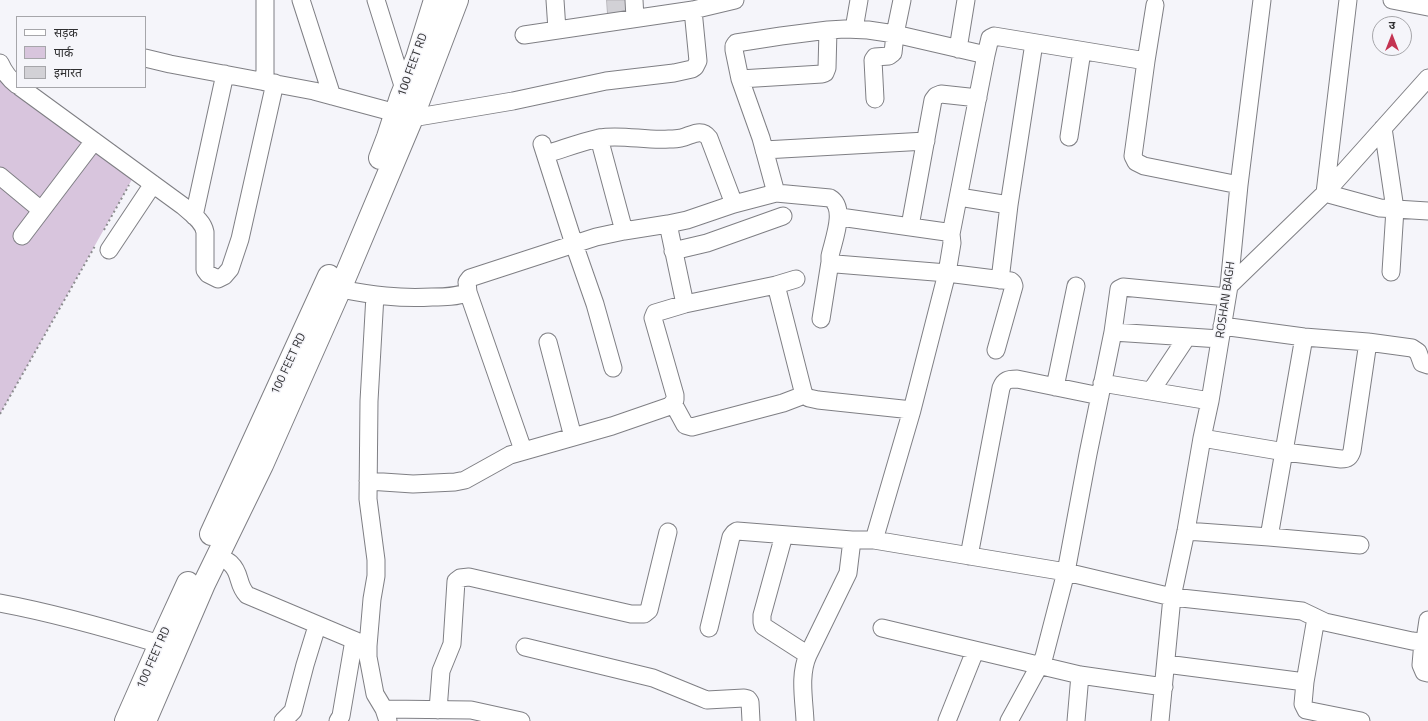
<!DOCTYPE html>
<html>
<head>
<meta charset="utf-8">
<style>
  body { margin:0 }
  #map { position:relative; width:1428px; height:721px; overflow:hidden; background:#f5f5fa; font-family:"Titillium Web","Noto Sans Devanagari",sans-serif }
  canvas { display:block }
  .legend { position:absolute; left:16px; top:16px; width:130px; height:72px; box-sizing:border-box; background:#f5f5fa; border:1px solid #a6a6aa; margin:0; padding:5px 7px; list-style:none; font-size:12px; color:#303032 }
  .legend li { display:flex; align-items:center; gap:8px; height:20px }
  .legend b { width:20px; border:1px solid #a6a6aa }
  .north { position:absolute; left:1372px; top:16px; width:40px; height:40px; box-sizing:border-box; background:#f5f5fa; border:1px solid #a6a6aa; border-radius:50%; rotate:0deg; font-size:11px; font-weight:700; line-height:16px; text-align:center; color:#303032 }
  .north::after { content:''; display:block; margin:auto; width:14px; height:18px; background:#c43452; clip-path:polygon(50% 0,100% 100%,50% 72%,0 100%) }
</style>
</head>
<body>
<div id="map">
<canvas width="1428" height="721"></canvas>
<ul class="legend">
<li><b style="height:5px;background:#fff"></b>सड़क</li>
<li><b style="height:11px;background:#d8c5dd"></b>पार्क</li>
<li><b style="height:11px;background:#d2d1d6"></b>इमारत</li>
</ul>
<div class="north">उ</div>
</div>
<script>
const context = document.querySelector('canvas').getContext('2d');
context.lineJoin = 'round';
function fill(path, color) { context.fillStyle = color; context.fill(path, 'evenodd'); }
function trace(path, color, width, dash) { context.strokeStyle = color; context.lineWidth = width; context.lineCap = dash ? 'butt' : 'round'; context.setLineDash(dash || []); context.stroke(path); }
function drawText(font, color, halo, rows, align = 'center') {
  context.font = font + ' "Titillium Web",sans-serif'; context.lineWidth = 3; context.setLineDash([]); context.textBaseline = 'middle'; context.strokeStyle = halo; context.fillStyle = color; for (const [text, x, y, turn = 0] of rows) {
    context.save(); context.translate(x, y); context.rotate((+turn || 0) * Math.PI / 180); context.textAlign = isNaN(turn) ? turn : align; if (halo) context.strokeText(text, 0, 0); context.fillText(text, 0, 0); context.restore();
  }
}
fill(new Path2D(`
  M0,71L139,167L0,414Z`), '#d8c5dd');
const building = new Path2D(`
  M607,0H629L630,11L608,15Z`);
fill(building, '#d2d1d6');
trace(building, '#b5b3b8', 1);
const minor = new Path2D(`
  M265,0V82
  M301,0L332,96
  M376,0L404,89
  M555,0L557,30
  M634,0L635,18
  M1392,0L1428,7
  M854,29L859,0
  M524,35L693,10L735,0
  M958,49L966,0
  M145,58L170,64L314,91L396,113
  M1146,61L1133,156L1136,162L1144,166L1239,185
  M0,63C4,72 9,79 17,85
  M1428,78L1325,193L1380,208L1428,211
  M740,79L822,74L825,73L827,68L828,30
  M20,87L183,206C192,214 203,221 205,232V270L208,274L218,279L224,276L230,269L240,239L275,83
  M875,99L873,60L875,57L889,56L893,53L895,34L902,0
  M412,118L513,101L606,81L674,73L692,69L695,67L698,61L693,10
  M1383,128L1395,209L1391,272
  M1069,137L1082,51
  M599,138L624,231
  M542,144L574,244L595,304L613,368
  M764,150L926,141
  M546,154C563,149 581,142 599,138C622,134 646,141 669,139C673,139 677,139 681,138C691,136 701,127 709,138L734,204
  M0,176L41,210
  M959,197L1009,205L1034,43
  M194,216L225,74
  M840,217L946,232L951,234L952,243L947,273L836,264L830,262V256C833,241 847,208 830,198L776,193L761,138L740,79L734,50V46L736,43L781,36L828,30L845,29L868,30L895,34L986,55L990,38L994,36L1146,61L1155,5
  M668,224L685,304
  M910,226L933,100L936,96L941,94L978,98
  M951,234L986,55
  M22,236L94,141
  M109,250L153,184
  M673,251L707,243L783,216
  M1000,280L1009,205
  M776,285L804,395L809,398L818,400L912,410
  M1229,286L1325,193L1348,0
  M340,289C372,295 399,299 432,297C444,297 457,297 468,292
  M821,319L830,262
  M1222,326L1304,337L1368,342L1412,348L1418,352L1422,363L1428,365
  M1220,339L1113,332L1119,289L1123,287L1227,297
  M548,342L573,437
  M1102,383L1210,401
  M1055,387L1076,286
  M1151,391L1187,337
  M673,403L685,425L692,427L783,403L804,395
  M1202,438L1285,452L1341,459C1348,459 1350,457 1352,451L1368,342
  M523,450L468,292L467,282L470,278L596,237L624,231L668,224L687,220L734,204L776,193
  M368,481L413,484L455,482L465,480L510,455L612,426L670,406L675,400V395L653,318L655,313L685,304L776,285L796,279
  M1186,531L1269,537L1304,337
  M784,535L762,615V622L763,626L808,655
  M1269,537L1360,545
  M874,540L912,410L947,273L1011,281L1013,283L1014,286L996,350
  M969,556L1001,388C1004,380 1008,379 1017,379L1100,396
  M217,557C221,559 228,560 231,564C241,573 237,585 247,595L368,646L372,599L376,576V560L368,499L369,401L375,295
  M0,603C54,613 107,628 160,644
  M709,628L731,537L734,533L737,531L852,540
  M882,628L1080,675L1164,687
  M1423,641L1421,665L1424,672L1428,673
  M368,646V657L375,694L384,709
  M525,647L653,678L702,698L707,700L744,698L748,699L750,702L751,721
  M1166,664L1305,682L1316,618
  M1305,682L1303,704L1306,710L1361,721
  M438,710L441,671L452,644L456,581L460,578L469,577L631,614H644L649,610L668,532
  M283,721L293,711L305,665L317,626
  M338,721L341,716L354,640
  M388,721L384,709L471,710L521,721
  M805,721C804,699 799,675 808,655L848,573L852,540H874L1066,572L1172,597L1302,611L1325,622L1412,641L1422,642L1425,640L1428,620
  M947,721L975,651
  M1009,721L1044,657L1066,572L1088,454L1113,332
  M1076,721L1080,675
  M1160,721L1172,597L1186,531L1202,438L1210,401L1229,286L1239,185L1262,0`);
const major = new Path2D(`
  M380,158L388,137L401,97L417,58L435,0
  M211,534L329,276
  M126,721L160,644L188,583
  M145,721L204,584L262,465L340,289L412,118L457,0`);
trace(minor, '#7f7f84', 19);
trace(major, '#7f7f84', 24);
trace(new Path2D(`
  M104,230L129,185
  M0,414L95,246`), '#8c8c8f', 2, [2, 3]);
trace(minor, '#fff', 17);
trace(major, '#fff', 22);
drawText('12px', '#303032', '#f5f5fa', [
  ["100 FEET RD",413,65,-70],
  ["ROSHAN BAGH",1226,300,-82],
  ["100 FEET RD",289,364,-65],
  ["100 FEET RD",154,658,-66]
]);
</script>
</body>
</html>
